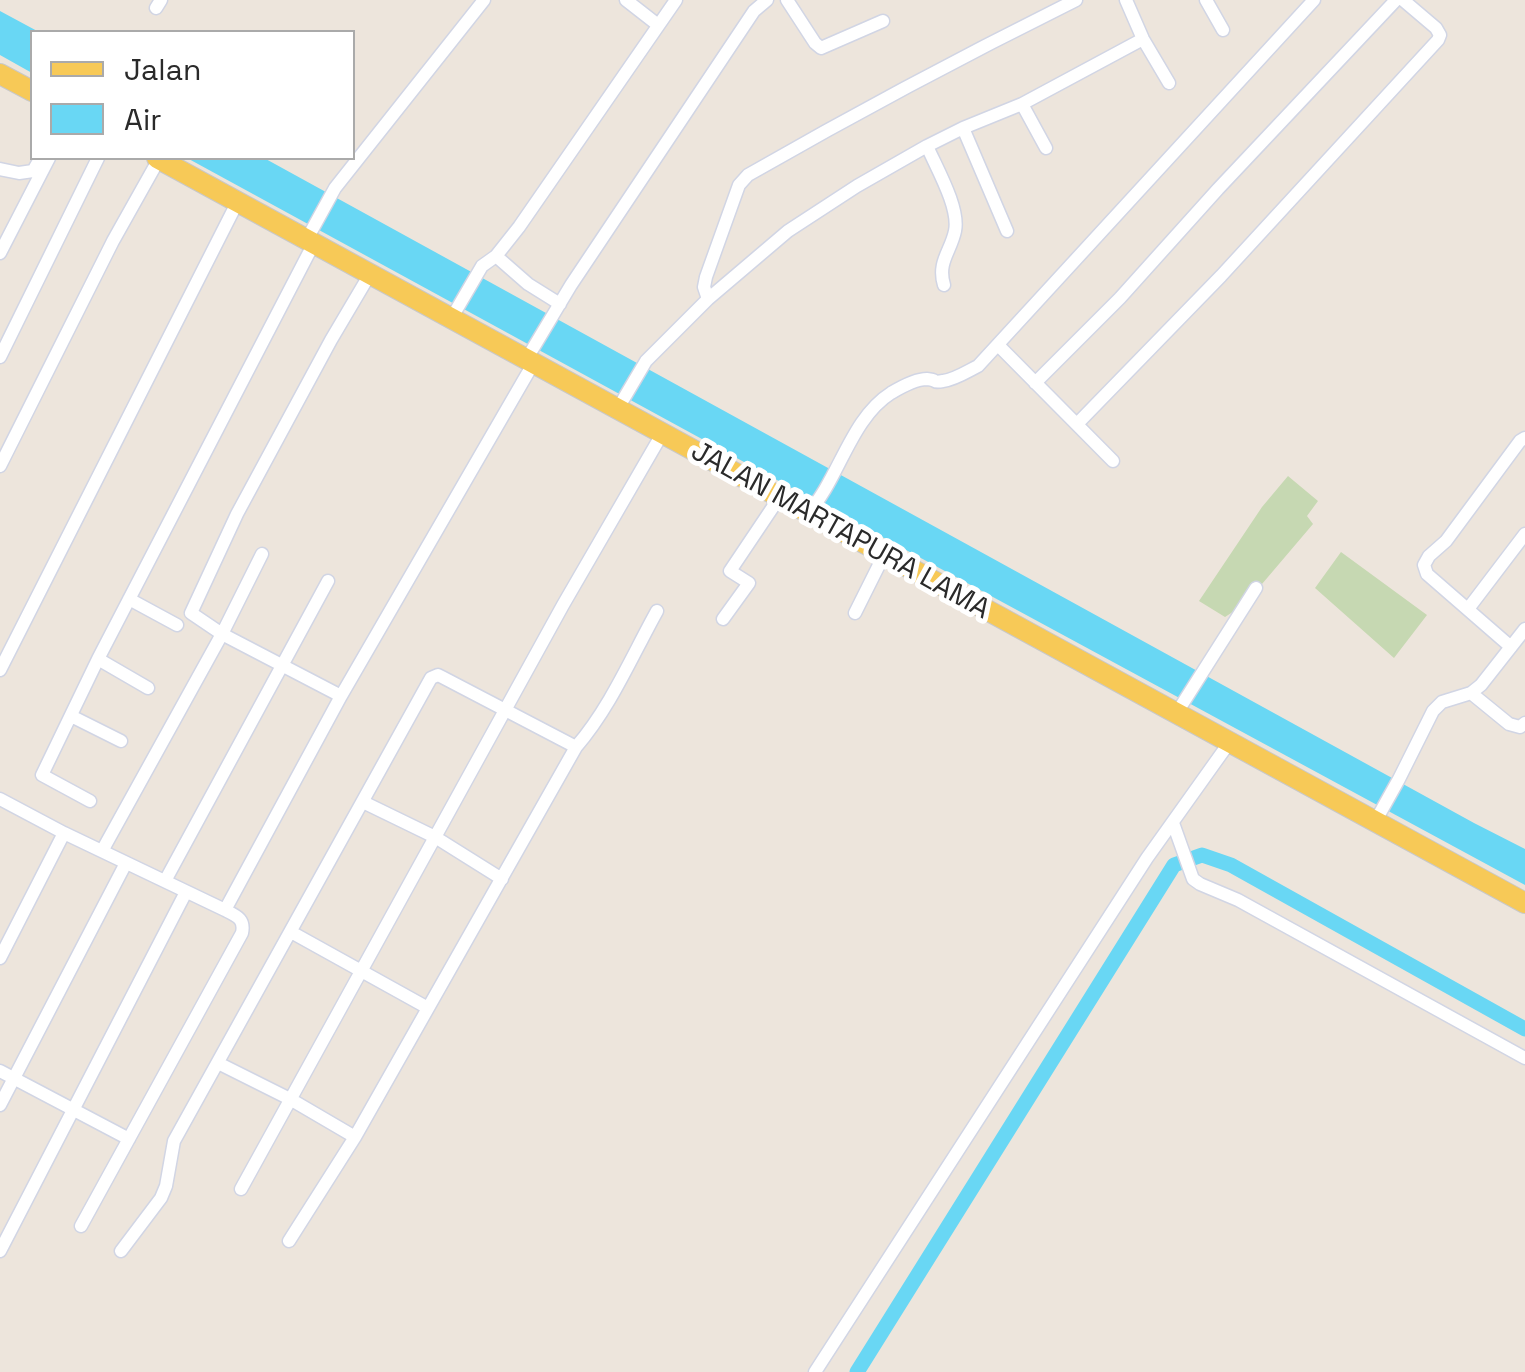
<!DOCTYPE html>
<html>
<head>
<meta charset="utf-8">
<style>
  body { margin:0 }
  #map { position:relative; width:1525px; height:1372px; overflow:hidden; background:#ede5dc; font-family:"Space Grotesk",sans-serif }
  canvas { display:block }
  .legend { position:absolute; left:30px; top:30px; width:325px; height:130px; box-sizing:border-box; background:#fff; border:2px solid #aaa; margin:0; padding:12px 18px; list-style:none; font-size:30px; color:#2a2a2a }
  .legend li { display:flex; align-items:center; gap:20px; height:50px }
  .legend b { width:50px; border:2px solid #aaa }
</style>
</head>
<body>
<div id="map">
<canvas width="1525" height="1372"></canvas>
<ul class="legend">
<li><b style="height:12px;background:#f7c957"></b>Jalan</li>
<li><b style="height:28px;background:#69d7f4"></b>Air</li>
</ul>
</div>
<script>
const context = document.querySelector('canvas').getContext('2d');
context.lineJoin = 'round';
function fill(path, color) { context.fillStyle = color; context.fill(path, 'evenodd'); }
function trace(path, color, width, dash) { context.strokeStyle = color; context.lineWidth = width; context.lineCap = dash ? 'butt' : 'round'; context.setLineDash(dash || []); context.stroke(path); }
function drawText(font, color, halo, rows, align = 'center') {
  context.font = font + ' "Space Grotesk",sans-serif'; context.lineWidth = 10; context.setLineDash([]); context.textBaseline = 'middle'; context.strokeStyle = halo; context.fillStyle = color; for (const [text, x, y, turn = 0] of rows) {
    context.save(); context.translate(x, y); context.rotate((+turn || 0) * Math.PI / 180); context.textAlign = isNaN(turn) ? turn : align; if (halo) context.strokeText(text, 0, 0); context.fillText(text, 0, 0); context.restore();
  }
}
fill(new Path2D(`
  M1288,476L1318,501L1307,516L1313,524L1245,604L1225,617L1199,601L1262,507Z
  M1341,552L1427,615L1394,658L1315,588Z`), '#c6d8b2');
fill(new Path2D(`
  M0,11L39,32H32V73L0,55Z
  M187,158H264L1474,823L1525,849V885L810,498Z`), '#69d7f4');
trace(new Path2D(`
  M857,1372L1174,865L1202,855L1231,865L1525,1029`), '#69d7f4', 15);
const street = new Path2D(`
  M626,0L658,25
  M787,0L815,43L821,48L883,21
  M1126,0L1143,39L1169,83
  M1206,0L1223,30
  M156,8L161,0
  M1022,104L1046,148
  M963,128L1007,231
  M927,146C936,167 960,208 955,231C951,251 937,262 944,285
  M0,169L19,173L33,171L40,159
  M307,239L335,188L484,0
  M0,253L49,158
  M496,256L528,284L560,304
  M708,299L704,287L706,277L739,185L748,175C856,113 965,55 1076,0
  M451,319L482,266L496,256L519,227L676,0
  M998,345L1113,461
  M0,357L98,158
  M526,360L571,285L754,11L767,0
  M1035,383L1120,298L1218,189L1396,0
  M617,410L646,361L708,299L788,231L857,186L927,146L963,128L1022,104L1143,39
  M1077,424L1221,276L1438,40L1440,35L1436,28L1403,0
  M0,466L113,241L159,159
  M807,514C839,480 850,419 891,393C901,387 915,379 927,379C939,380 931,383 943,381C954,380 968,371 978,366L1314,0
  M129,599L177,625
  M1468,609L1525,534
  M855,613L884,555
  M723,619L749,583L730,571L779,498
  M1511,647L1427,574L1424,565L1429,556L1446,541L1520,441L1525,438
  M98,659L148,688
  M0,670L238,201
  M1471,693L1509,724L1520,727L1525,723
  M341,696L222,634L191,613L237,514L331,340L370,274
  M1176,714L1256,588
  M71,716L121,741
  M0,799L64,833L225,910L341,696L533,364
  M90,801L42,775L98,659L314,243
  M363,802L435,837L502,879
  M1372,820L1380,813L1399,779L1433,711L1442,702L1471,693L1481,685L1525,629
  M1173,823L1193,879L1200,884L1238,900L1525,1058
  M102,851L222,634L262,554
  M165,881L328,581
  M291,932L428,1008
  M0,958L64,833
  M218,1063L290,1099L355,1137
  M0,1071L129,1139
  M0,1105L126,863
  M241,1189L563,605L662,434
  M81,1226L242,933C245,919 237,916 225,910
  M289,1241L355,1137L576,747C610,708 632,656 657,611
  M0,1251L186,892
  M121,1251L161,1198L166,1186L174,1141L431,678L438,675L442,677L576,747
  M815,1372L1147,858L1229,743`);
const primary = new Path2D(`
  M0,74L32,91
  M157,158L1525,903`);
trace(street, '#d1d5e4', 15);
trace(primary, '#c8c8c8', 22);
trace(street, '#fff', 12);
trace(primary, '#f7c957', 20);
drawText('28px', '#2a2a2a', '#fff', [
  ["JALAN MARTAPURA LAMA",840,531,29]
]);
</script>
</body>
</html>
